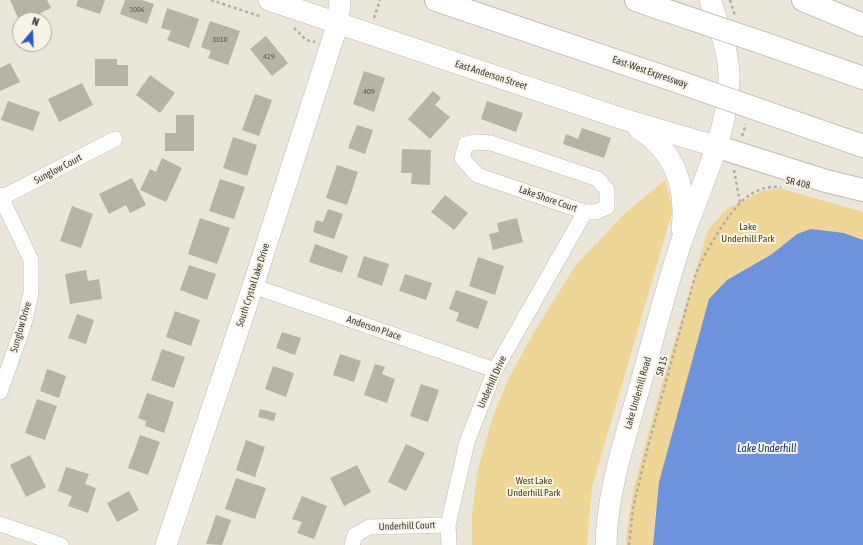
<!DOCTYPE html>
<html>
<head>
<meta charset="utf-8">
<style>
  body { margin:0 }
  #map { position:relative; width:863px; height:545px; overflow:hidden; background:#eae6da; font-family:"Asap Condensed",sans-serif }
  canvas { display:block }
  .north { position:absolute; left:12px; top:12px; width:40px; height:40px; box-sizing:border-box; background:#f8f3e7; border:1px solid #ada9a0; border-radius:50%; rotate:19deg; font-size:11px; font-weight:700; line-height:16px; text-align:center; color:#3c3a35 }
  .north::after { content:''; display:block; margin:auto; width:14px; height:18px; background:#2d59c8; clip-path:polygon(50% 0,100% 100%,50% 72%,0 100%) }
</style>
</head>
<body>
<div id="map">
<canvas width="863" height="545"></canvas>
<div class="north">N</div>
</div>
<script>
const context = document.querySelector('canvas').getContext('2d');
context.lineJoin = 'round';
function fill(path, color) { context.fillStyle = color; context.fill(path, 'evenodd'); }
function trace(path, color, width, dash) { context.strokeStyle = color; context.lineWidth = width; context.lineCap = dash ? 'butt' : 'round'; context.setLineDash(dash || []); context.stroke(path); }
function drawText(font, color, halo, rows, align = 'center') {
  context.font = font + ' "Asap Condensed",sans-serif'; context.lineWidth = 4; context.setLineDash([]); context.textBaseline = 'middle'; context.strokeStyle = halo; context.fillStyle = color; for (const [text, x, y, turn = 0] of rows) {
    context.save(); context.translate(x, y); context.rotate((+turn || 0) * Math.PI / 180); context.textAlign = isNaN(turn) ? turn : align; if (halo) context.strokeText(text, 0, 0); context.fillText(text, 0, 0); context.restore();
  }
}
fill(new Path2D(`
  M665,180L670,197L672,213L592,487L587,545H472V515L477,474L492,419L509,378L534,332L575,266L622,216Z
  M779,188L863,212V240L844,233L797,234L772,254L727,280L655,513L653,545H626L627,529L634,487L661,387L708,230L728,208L762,191Z`), '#edd696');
fill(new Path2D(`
  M811,229L844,233L863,240V545H653L659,482L709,299L727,280L772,254L797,234Z`), '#6f92dc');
fill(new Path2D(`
  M10,0H47L51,8L26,20H19Z
  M78,0H105L100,14L76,6Z
  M125,0H142L154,4L147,24L120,14Z
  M167,8L199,19L189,48L167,40L171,31L161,28Z
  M210,21L240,31L228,65L208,58L211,51L201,47Z
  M266,36L288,63L272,76L250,49Z
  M95,59H117V65H128V86H95Z
  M10,63L20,82L0,91V68Z
  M364,71L385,78L374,112L353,104Z
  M150,75L175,93L160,113L136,95Z
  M82,83L93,105L59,122L48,99Z
  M433,91L441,98L435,105L450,117L430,139L408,119Z
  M255,94L272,100L259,136L242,130Z
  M8,101L40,112L33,131L1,120Z
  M487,101L523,113L516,132L481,119Z
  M176,115H194V151H165V133H176Z
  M357,125L373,130L365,154L348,148Z
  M582,128L611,138L604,158L563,144L566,134L578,139Z
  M233,137L257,145L247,176L223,168Z
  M402,149L431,150L430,185L411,184L412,173H401Z
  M162,158L182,168L166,202L140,190L150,169L156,172Z
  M337,165L358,172L347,205L326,198Z
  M132,178L146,205L130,213L126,205L109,214L99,194Z
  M220,179L245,187L234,219L209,211Z
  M445,195L468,213L454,230L431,212Z
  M72,206L93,214L81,248L60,241Z
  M328,209L343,214L334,239L313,232L316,220L323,222Z
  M200,218L230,228L217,264L188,254Z
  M517,218L523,242L493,250L489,234L499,232L497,223Z
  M315,244L348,256L342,273L309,262Z
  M364,256L389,264L382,286L357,277Z
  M478,257L504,266L495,295L469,286Z
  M189,265L216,274L207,300L180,290Z
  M86,270L88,281L99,279L102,299L70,304L65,274Z
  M405,274L432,283L426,300L399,291Z
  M456,290L488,301L478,329L456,321L459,313L449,309Z
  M175,311L200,320L191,346L166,337Z
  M77,314L94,320L86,344L68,338Z
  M282,332L301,338L295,355L276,348Z
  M162,349L185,357L174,388L151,380Z
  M340,354L361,361L354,382L333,375Z
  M375,364L385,367L382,374L395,379L387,403L364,395Z
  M273,366L294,373L286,397L265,389Z
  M47,369L66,376L59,398L40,391Z
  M421,384L439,390L428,422L410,416Z
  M147,393L174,402L164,433L145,426L146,421L138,418Z
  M37,399L57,406L45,440L25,433Z
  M260,409L276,413L274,421L258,417Z
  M140,435L160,442L148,475L128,468Z
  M246,440L265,447L255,477L236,470Z
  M406,444L425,453L406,491L388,482Z
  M30,455L46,487L26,497L10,465Z
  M357,465L371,492L344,506L330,478Z
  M66,467L89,474L85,484L96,488L88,513L68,506L72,496L58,491Z
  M236,478L266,488L255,519L225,509Z
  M129,491L139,510L117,522L107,503Z
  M302,496L327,506L314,539L297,533L302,522L292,519Z
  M216,515L231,520L222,545L206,544Z`), '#b7b3a7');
const street = new Path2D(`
  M477,142L491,143L598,179L607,190V207L596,212H585L477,175L462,158L466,144Z
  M0,195L31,260V293L24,324L0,392
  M1,198L115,139
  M253,286L495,370
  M0,524L61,545
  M352,545L355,535L369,527L448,525
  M449,545L448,525L467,442L495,370L585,212`);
const secondary = new Path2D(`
  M269,0L623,119L715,146
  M638,128C675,151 687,187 682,229
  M166,545L253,286L338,23L340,0
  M606,545C607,492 625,439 639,389C653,340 665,291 681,243C697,195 728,133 729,82C730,53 719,27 710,0`);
const highway = new Path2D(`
  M436,0L679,82
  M636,0L656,7
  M803,0L863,25
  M763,43L863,78
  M765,112L863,146
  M715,146L826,181L863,190`);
trace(street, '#bfbbaf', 16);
trace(secondary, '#bfbbaf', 22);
trace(highway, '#bfbbaf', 24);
trace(new Path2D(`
  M211,0L262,17
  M730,0L735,16
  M374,18L380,0
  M294,28L306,40L315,42
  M742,136L746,124
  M734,170L740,203
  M629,545L633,508L647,450L696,273C706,251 731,206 751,194C761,188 770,186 781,187`), '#b2aea5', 2.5, [3, 3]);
trace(street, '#fff', 15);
trace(secondary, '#fff', 21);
trace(highway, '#fff', 22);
const highwayBridge = new Path2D(`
  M656,7L763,43
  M679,82L765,112`);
trace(highwayBridge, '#bfbbaf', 24, []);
trace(highwayBridge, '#fff', 22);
drawText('8px', '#5b5852', null, [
  ["3006",137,9],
  ["3010",220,39],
  ["429",269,56],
  ["409",369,91]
]);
drawText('10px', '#3c3a35', '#f8f3e7', [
  ["East-West Expressway",650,72,19],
  ["East Anderson Street",491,75,18],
  ["Sunglow Court",58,169,-28],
  ["SR 408",798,183,13],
  ["Lake Shore Court",548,199,19],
  ["South Crystal Lake Drive",253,285,-72],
  ["Sunglow Drive",21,327,-74],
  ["Anderson Place",374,328,19],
  ["SR 15",662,366,-74],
  ["Underhill Drive",492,382,-66],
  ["Lake Underhill Road",638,393,-74],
  ["Underhill Court",407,526,-2]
]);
drawText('10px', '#4d4019', '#f8f3e7', [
  ["Lake",748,227],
  ["Underhill Park",748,239],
  ["West Lake",534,481],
  ["Underhill Park",534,493]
]);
drawText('italic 11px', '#123287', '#f8f3e7', [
  ["Lake Underhill",767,449]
]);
</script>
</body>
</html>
